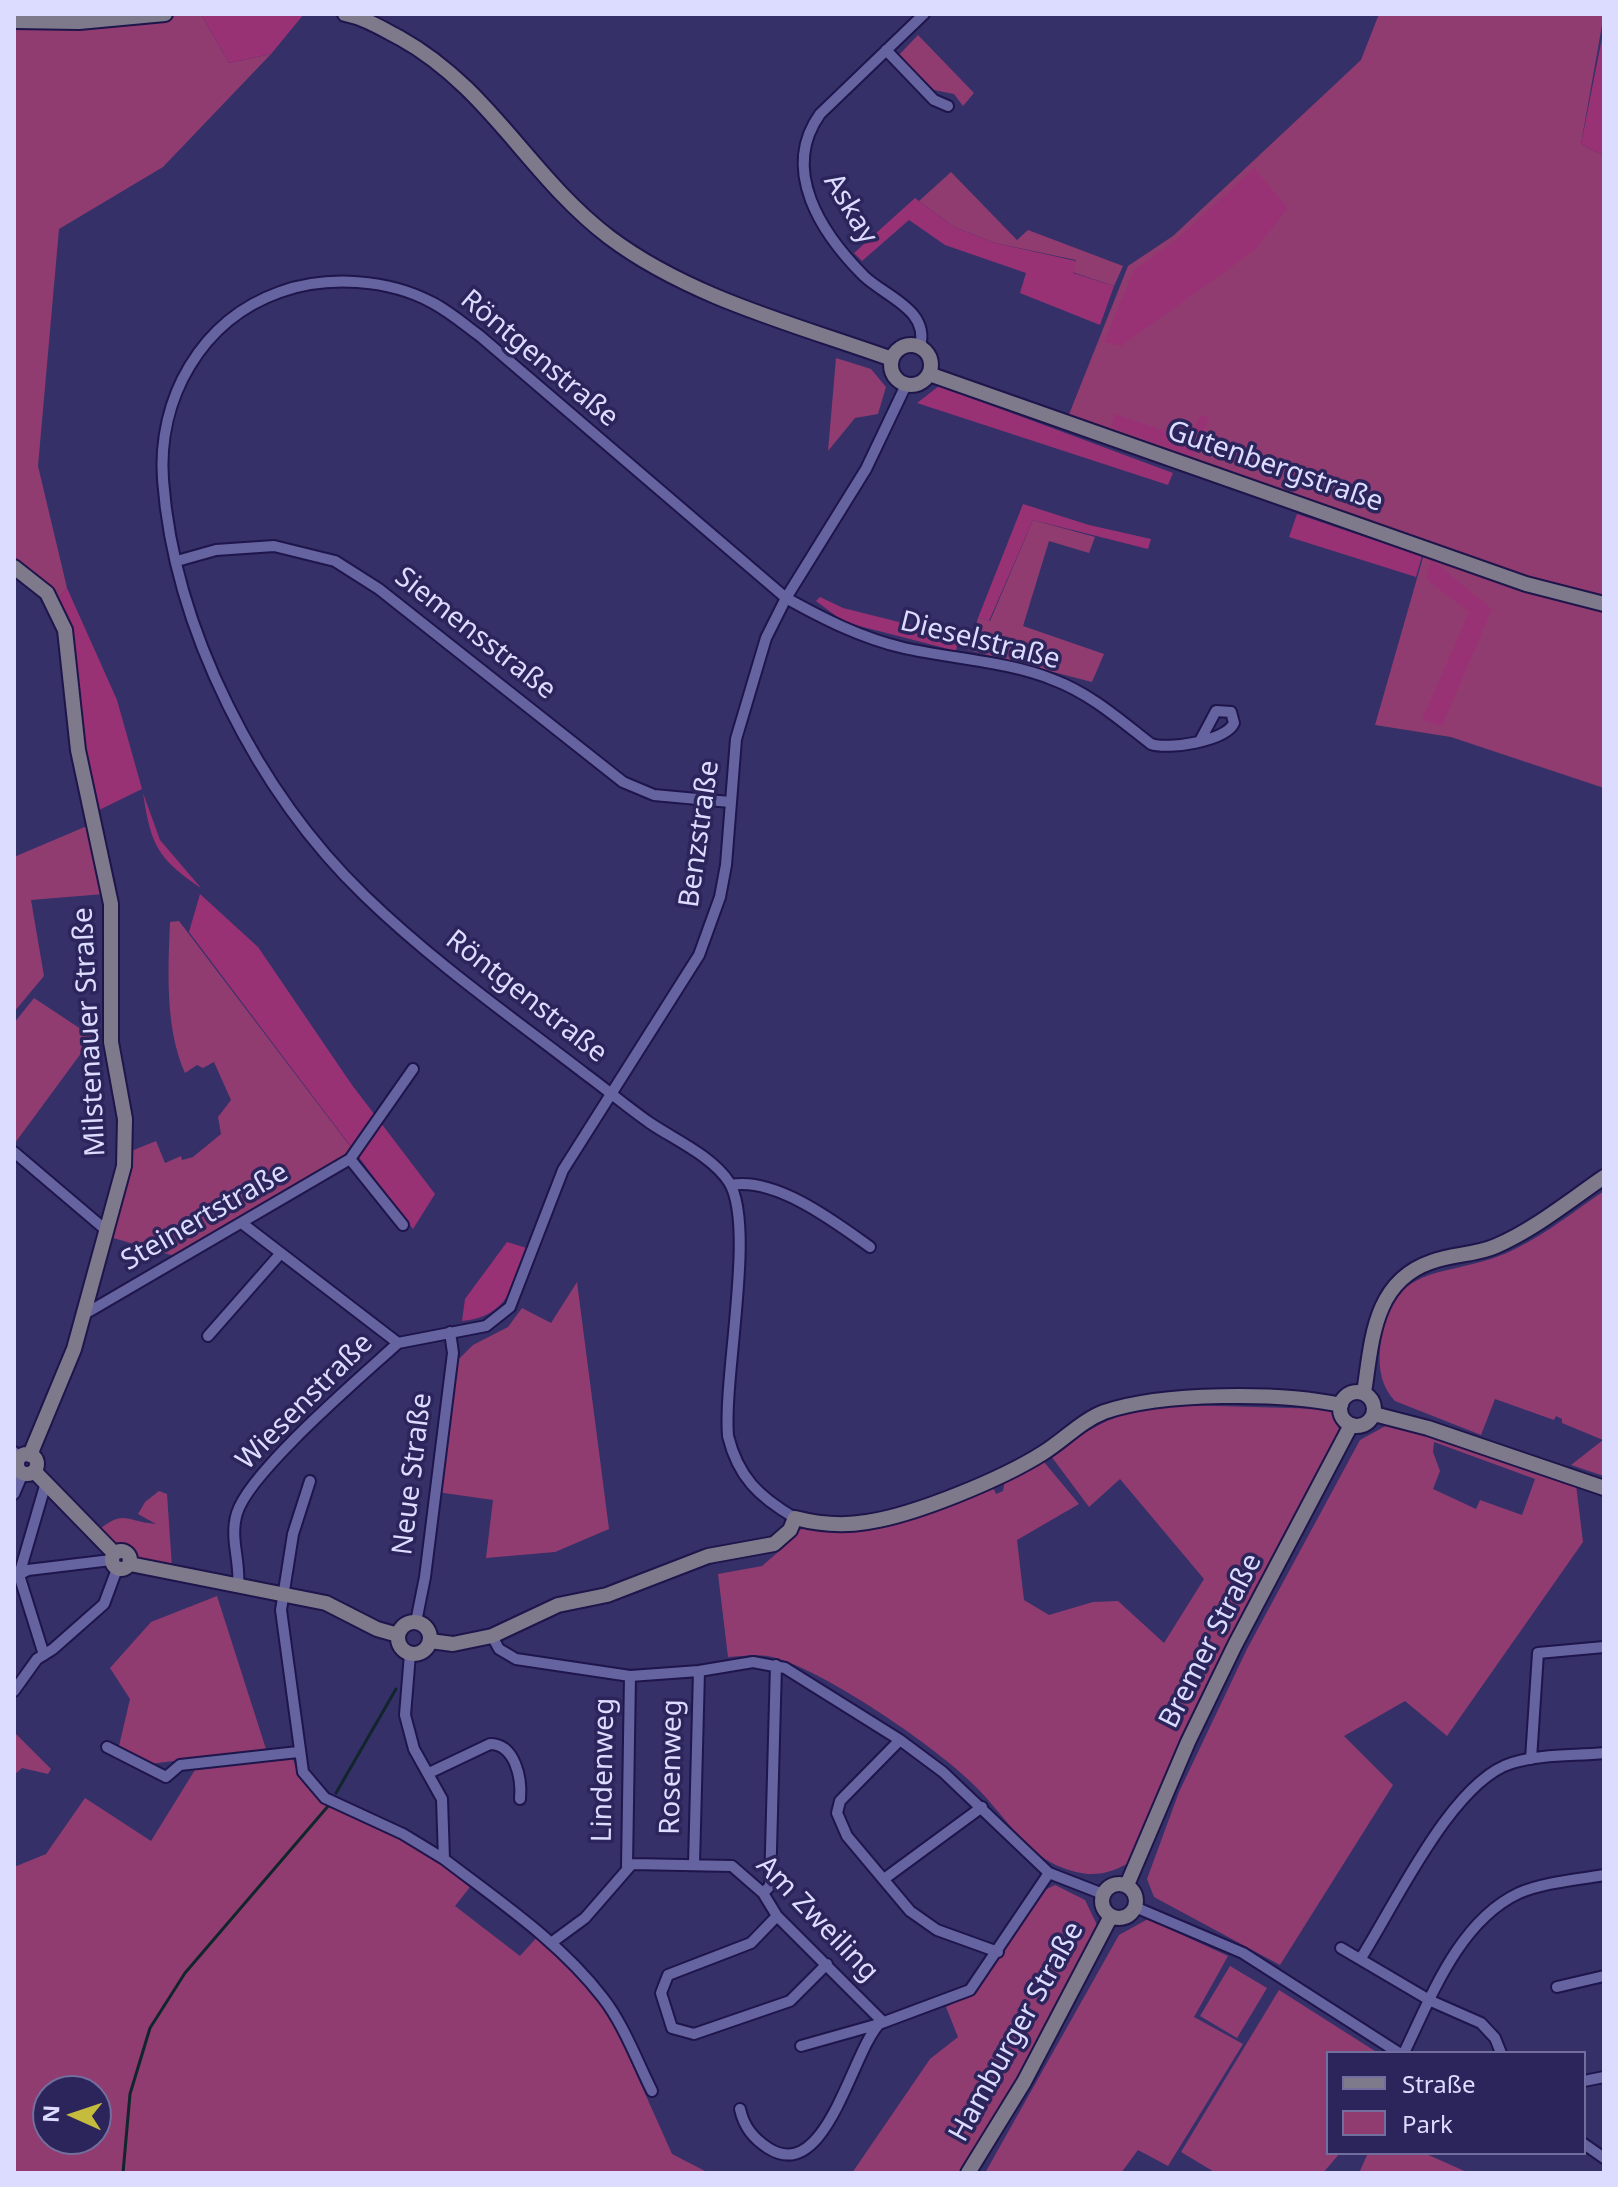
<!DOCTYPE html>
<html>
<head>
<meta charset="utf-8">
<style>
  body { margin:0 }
  #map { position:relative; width:1618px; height:2187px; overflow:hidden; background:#353068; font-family:"Noto Sans",sans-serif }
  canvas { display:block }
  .frame { position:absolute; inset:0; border:16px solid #dbdcff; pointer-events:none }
  .legend { position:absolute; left:1326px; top:2051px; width:260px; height:104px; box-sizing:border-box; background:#2c255c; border:2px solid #726e9d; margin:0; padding:10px 14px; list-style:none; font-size:24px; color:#dbdcff }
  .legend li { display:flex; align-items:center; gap:16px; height:40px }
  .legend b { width:40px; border:2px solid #726e9d }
  .north { position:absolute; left:32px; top:2075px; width:80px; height:80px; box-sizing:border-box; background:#2c255c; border:2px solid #726e9d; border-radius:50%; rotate:273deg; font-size:22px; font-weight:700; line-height:32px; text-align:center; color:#dbdcff }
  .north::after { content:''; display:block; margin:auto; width:28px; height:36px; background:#c5bc3d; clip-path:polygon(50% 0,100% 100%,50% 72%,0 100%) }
</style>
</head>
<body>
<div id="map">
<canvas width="1618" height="2187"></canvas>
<div class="frame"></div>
<ul class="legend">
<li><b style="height:10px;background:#7e7a8c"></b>Straße</li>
<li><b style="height:22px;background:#913c70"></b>Park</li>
</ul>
<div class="north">N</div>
</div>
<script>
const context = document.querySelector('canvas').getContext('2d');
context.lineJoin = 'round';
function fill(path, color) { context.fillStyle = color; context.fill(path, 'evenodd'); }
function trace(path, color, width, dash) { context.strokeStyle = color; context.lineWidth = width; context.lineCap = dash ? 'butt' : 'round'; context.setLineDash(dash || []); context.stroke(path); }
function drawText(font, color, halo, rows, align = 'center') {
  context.font = font + ' "Noto Sans",sans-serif'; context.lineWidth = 7; context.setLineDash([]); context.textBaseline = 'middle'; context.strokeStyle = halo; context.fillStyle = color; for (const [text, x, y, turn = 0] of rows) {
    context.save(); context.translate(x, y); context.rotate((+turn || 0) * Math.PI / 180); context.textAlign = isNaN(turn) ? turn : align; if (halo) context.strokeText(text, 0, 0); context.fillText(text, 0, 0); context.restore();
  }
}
fill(new Path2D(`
  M14,14H201L229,63L271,54L163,167L59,229L38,466L67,588L58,598L49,585H39L14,567Z
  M1379,14H1604L1581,144L1604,156V788L1451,737L1375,725L1424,554L1273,504L1195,466L1068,417L1128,266L1173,236L1361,60Z
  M918,35L974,93L963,106L954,94L934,90L899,55Z
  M951,172L1017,240L1028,230L1123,266L1114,286L1072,272L1076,260L995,243L954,227L919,201Z
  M836,358L871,369L886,387L878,414L855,418L828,451Z
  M1033,520L1095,537L1089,553L1049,541L1023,626L1104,654L1092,682L968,650L978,618L990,621Z
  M87,826L104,894L31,900L44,976L14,1012V857Z
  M179,921L353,1150L178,1257L110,1237L129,1152L156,1141L165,1163L181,1156L182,1160L193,1157L221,1134L218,1117L231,1100L214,1062L203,1068L197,1065L185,1073C165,1028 168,971 170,922Z
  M34,998L93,1037L15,1143L14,1023Z
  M1604,1191V1476L1571,1465L1603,1440L1562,1423V1419L1556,1416L1554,1420L1495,1399L1481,1435L1395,1401C1382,1388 1378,1368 1380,1350C1388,1254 1453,1282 1517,1248C1547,1233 1576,1210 1604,1191Z
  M577,1282L609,1529L555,1552L486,1558L493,1500L437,1492L456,1362L473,1345L508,1327L522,1308L551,1323Z
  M1182,1405L1323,1409L1333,1413L1339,1429L1333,1454L1232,1634L1185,1730L1127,1864C1102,1877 1085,1877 1058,1866C1025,1852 1000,1810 975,1786C938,1748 826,1672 776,1658C761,1653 744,1656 728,1657L718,1574L762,1566L784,1547L791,1534L808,1526L840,1529L992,1485L996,1494L1003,1491L1005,1480L1044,1462L1079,1504L1017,1540L1024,1600L1049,1615L1093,1602L1118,1601L1164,1643L1204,1579L1120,1479L1089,1507L1051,1456C1104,1419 1117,1411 1182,1405Z
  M1391,1423L1576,1485L1583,1542L1447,1736L1405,1701L1344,1736L1393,1785L1280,1965L1154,1897L1147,1879L1179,1792L1247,1649L1360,1440ZM1434,1442L1535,1479L1522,1515L1480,1500L1476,1509L1433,1489L1440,1471L1433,1452Z
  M159,1491L167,1494L172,1567L139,1560L127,1546L112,1544L95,1533C124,1508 124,1521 156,1524L138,1514L145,1502Z
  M217,1596L266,1749L150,1764L119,1746L130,1699L110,1668L151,1622Z
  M14,1732L51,1769L48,1774L22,1768L14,1775Z
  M292,1756L298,1774L318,1798L419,1844L474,1882L455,1906L520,1956L538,1936L588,1984L610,2015L672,2154L709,2173H14V1867L46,1854L85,1798L151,1841L198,1765ZM48,2091H96V2139H48Z
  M1055,1885L1085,1900L1098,1927L1036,2053L962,2173H852L930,2059L958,2037L946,2007L975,1992L1043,1891Z
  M1148,1919L1228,1956L1194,2017L1243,2044L1168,2166L1138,2150L1121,2173H985L1119,1935Z
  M1230,1966L1267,1988L1237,2038L1200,2016Z
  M1279,1990L1378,2053H1328V2153H1340L1323,2173H1216L1181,2152Z
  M1368,2153H1424L1469,2173H1359Z`), '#913c70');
fill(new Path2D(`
  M201,14H304L271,54L229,63Z
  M1604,28V156L1581,144Z
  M1254,168L1288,208L1255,250L1121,346L1104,342L1134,270L1177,239Z
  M915,198L954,227L995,243L1076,261L1073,273L1114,286L1100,325L1020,293L1026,273L945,245L909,220L862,261L854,253Z
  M939,386L1173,473L1168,485L917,403Z
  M1115,414L1190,439L1200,415L1209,417L1194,457L1111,427Z
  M1023,504L1089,525L1151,539L1148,549L1033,520L989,621L978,618Z
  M1297,514L1422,556L1416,577L1289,537Z
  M1431,559L1492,609L1442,726L1422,720L1469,612L1426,579Z
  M67,588L117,700L142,789L97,811L84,757L70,633L58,598Z
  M820,597L843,608L959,637L956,651L844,622L816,601Z
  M143,793L160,840L201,888C157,858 151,845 143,793Z
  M200,894L258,947L352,1085L435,1194L413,1229L189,932Z
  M507,1242L530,1249C514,1285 507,1317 462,1321L465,1299Z`), '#993274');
trace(new Path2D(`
  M336,1793L396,1689
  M123,2173L130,2094L150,2028L185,1973L329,1805`), '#11252d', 3);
const street = new Path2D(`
  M886,50L934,100L948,106
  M920,347C930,310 886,297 864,276C821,233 780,170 820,114L924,14
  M177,561L216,550L274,546L335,561L379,589L623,782L654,795L730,802
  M14,1152L107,1231
  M350,1159L403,1225
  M731,1185C776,1177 835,1222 870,1247
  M243,1224L398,1343L486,1326L510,1307L563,1170L699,955L720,897L726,865L736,739L766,638L786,598L866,469L906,385
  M83,1315L350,1159L413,1069
  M208,1336L281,1253
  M14,1452L20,1458
  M310,1481L293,1534L281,1610L303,1772L325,1798L403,1834L444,1859
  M14,1494L23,1473
  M795,1518C759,1497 738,1477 728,1436C723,1376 756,1226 729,1182C712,1156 675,1140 650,1123C627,1107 606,1089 584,1073C510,1016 432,961 365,896C258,793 174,629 163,480C157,399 201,320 280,292C327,275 389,279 433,303C450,312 465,325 480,336L786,598C824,619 861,638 904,648C953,659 1007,661 1054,680C1091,694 1120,720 1151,744C1169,750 1226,741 1234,723L1231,712L1216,711L1201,739
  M16,1576L28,1570L111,1560
  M238,1587C241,1561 229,1539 237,1513C250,1471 361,1377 398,1343
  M416,1622L425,1577L453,1353L450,1332
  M492,1636L499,1649L516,1659L630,1676L699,1671L753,1662L785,1668L900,1740L943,1772L1049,1873L1103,1894
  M410,1654L405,1715L414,1749L442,1799L444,1859C500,1902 560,1942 603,1998C624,2025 637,2061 652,2091
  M44,1655L19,1575L45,1486
  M14,1691L37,1659L53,1649L104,1604L117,1569
  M900,1740L840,1801L837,1813L847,1836L910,1911L937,1930L998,1952
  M107,1747L166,1777L180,1765L298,1752
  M1531,1759L1538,1653L1604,1647
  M429,1773L490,1744C515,1744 522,1778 520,1799
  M694,1864L699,1671
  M627,1866L630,1676
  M884,1879L982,1807
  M763,1893L770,1886L776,1665
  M1135,1907L1243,1953L1399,2053
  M777,1916L751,1943L668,1975L661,1993L672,2028L694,2034L790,2001L827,1964
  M551,1943L585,1918L632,1864L732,1866L763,1893L777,1916L883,2022
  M1341,1948L1431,2001L1481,2023L1495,2038L1501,2053
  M1361,1958C1395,1905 1452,1781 1512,1763C1541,1754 1574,1756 1604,1753
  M1557,1987L1604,1976
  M801,2046L879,2024L970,1990L1049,1873
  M1404,2053C1431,1997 1459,1921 1519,1893C1545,1882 1576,1880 1604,1875
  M1584,2081L1604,2077
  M740,2109C744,2127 753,2138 768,2148C826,2185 851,2054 879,2024
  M1584,2144L1604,2158`);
const secondary = new Path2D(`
  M345,14C365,18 381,28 400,38C490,88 529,176 609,237C690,298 797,325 892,359
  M14,21L79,22L165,14
  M891 365a20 20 0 1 1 40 0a20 20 0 1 1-40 0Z
  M929,374L1526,584L1604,604
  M14,567L47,593L65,630L78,750L111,904V1042L125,1119L124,1166L74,1349L30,1455
  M1340 1409a17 17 0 1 1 34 0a17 17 0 1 1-34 0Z
  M1364,1393C1372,1341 1373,1282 1431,1262C1452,1254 1476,1255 1496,1246C1535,1229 1569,1201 1604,1177
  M1374,1414L1428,1428L1604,1488
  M17 1464a10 10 0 1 1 20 0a10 10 0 1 1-20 0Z
  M34,1471L114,1553
  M112 1560a9 9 0 1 1 18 0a9 9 0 1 1-18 0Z
  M130,1564L326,1603L377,1629L398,1635
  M398 1638a16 16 0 1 1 32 0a16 16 0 1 1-32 0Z
  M430,1641L453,1644L492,1636L558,1605L607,1595L708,1556L774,1544L790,1530L795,1518C818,1524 843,1526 867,1522C915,1515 1002,1479 1043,1453C1064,1440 1081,1421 1104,1412C1162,1392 1281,1392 1341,1405
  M1102 1901a17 17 0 1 1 34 0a17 17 0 1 1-34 0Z
  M1127,1885L1188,1742L1235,1645L1351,1425
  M968,2173L1024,2082L1111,1916`);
trace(street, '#1e154b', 14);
trace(secondary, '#1e154b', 18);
trace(street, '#6663a1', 10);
trace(secondary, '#7e7a8c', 14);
drawText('28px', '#dbdcff', '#2c255c', [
  ["Askay",850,209,59],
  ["Röntgenstraße",539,359,40],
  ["Gutenbergstraße",1275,467,19],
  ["Siemensstraße",475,634,38],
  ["Dieselstraße",980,641,14],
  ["Benzstraße",700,834,-82],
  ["Röntgenstraße",526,997,38],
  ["Milstenauer Straße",90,1032,-93],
  ["Steinertstraße",205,1217,-30],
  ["Wiesenstraße",305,1402,-45],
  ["Neue Straße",413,1474,-83],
  ["Bremer Straße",1211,1641,-63],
  ["Rosenweg",672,1767,-89],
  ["Lindenweg",604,1770,-89],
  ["Am Zweiling",817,1919,46],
  ["Hamburger Straße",1017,2032,-61]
]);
</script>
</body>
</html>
